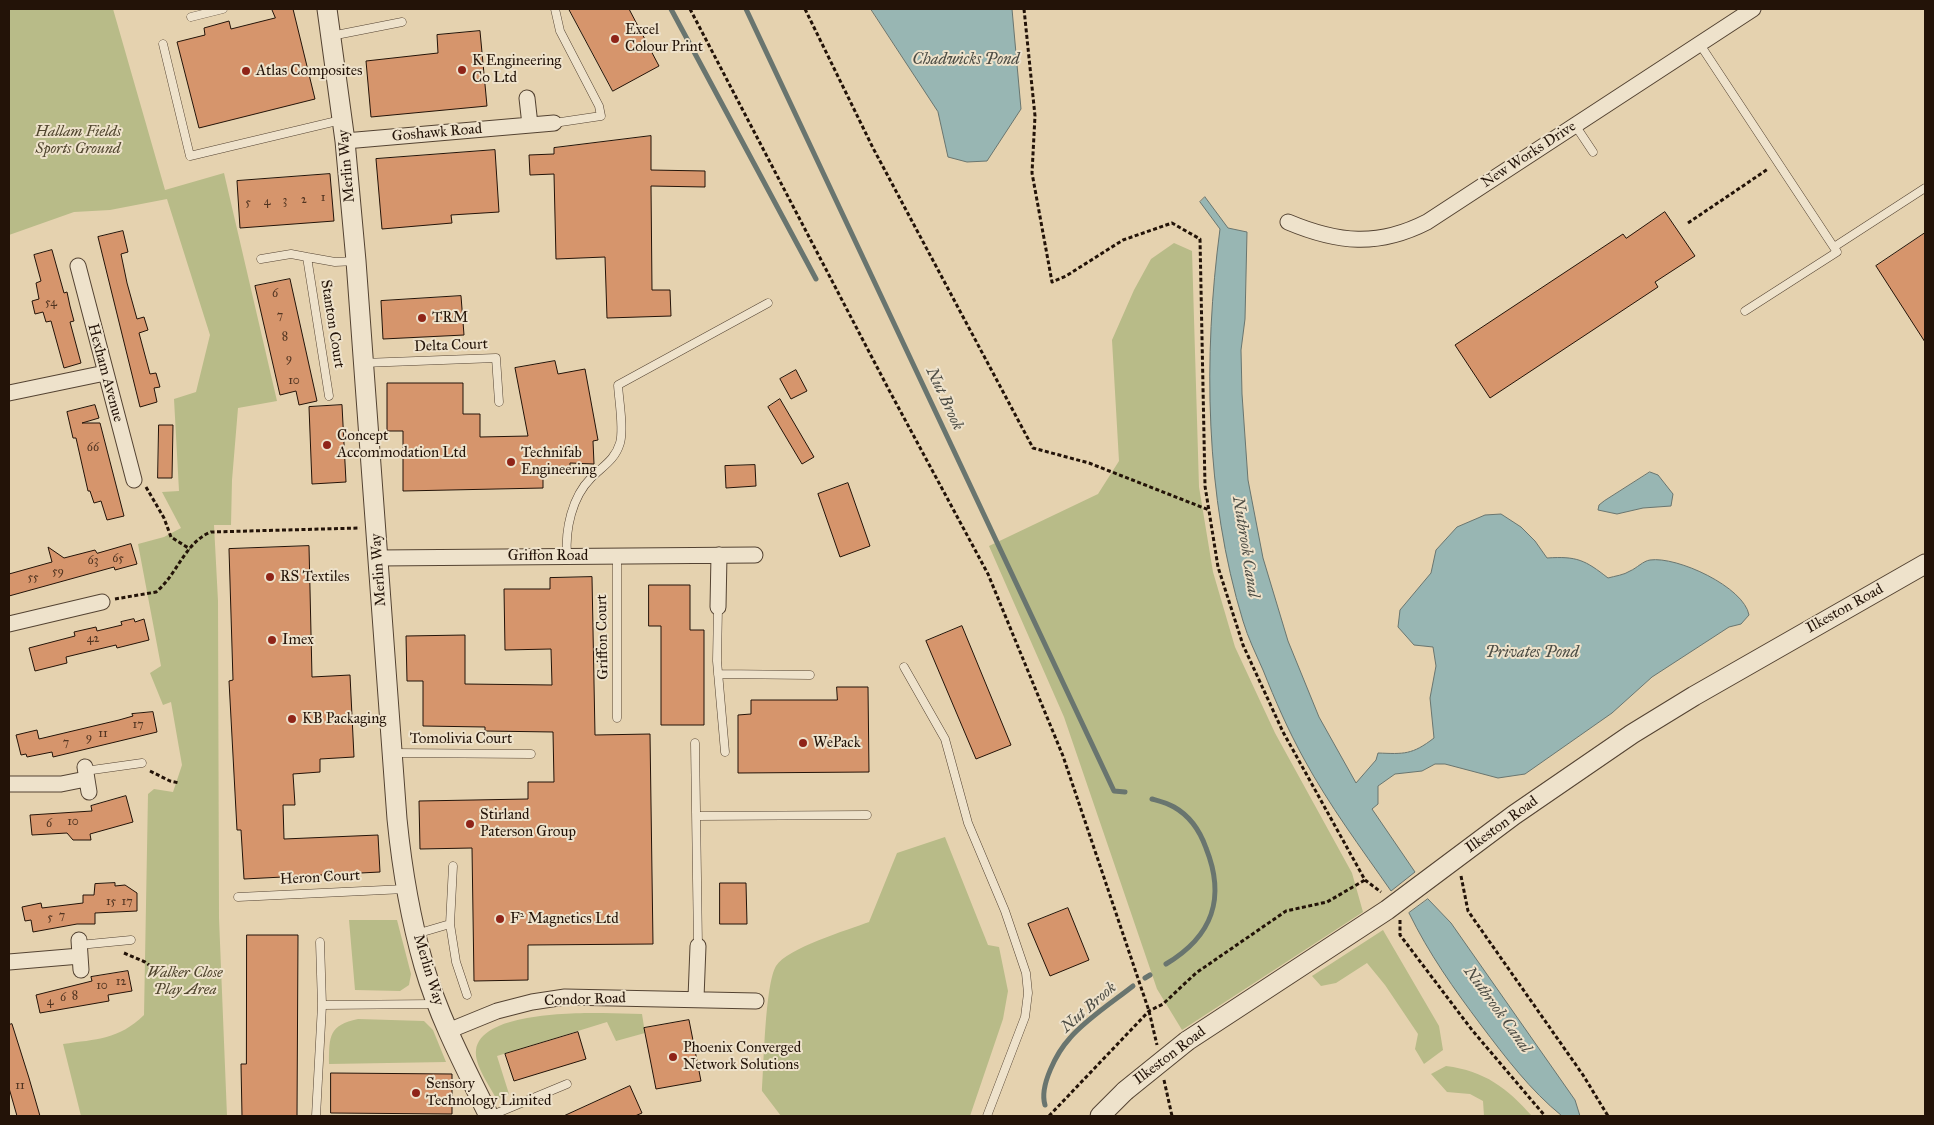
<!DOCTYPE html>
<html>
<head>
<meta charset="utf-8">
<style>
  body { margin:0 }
  #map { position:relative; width:1934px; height:1125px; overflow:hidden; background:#e5d2af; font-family:"IM FELL Great Primer",serif }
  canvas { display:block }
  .frame { position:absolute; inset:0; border:10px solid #231308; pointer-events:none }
</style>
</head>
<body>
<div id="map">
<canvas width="1934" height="1125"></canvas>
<div class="frame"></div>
</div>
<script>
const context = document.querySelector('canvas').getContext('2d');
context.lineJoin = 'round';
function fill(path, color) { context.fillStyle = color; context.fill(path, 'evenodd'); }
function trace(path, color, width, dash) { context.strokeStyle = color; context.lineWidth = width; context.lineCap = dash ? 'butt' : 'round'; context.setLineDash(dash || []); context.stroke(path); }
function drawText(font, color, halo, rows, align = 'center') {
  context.font = font + ' "IM FELL Great Primer",serif'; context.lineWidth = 4; context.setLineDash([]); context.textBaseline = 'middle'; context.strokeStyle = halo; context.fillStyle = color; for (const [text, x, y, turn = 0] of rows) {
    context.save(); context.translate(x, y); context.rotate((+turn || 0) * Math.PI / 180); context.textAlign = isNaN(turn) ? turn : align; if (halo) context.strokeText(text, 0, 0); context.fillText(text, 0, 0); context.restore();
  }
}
fill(new Path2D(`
  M9,9H113L165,190L224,173L277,401L238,408L232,480L231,525H214L218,601L219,918L227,1116H81L63,1044C97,1039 118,1040 144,1015L148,794L154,789L173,792L182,765L171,702L163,705L150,673L161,666L138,544L164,537L181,528L162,492L179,491L174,399L196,392L210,335L167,199L110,210L74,212L9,235Z
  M1174,243L1192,251L1199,487L1213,572L1235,647L1275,733L1352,873L1363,912L1182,1030L1157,989L1064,717L989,546L1098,494L1119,461L1112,340L1134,290L1151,259Z
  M945,837L988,945L999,947L1008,991L1003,1019L970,1116H781L762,1091C764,1065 765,985 776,966C787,948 848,930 869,922L897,853Z
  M349,920H397L411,974L409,985L400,991L355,990Z
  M1383,930L1439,1026L1443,1050L1424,1064L1415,1049L1418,1034L1385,985L1367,963L1336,983L1321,986L1312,976Z
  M603,1013L642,1014L645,1033L616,1041L607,1022L497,1056L509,1094L497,1100C490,1086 474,1065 476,1050C481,1012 576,1013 603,1013Z
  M358,1019L424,1021L433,1030L446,1062L329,1064C329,1036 329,1025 358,1019Z
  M1446,1066C1485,1071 1507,1088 1532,1116H1484L1483,1101L1470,1094L1447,1092L1431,1074Z`), '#b8bb88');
const water = new Path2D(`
  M871,9H1012L1021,109L987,161L967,162L948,157L938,112Z
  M1205,197L1228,228L1247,232L1245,319L1241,350L1242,394L1248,480L1263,558L1288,641L1319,717L1356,783L1376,760L1378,753C1404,754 1412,755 1434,738L1430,698L1436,666L1433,647L1414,645L1398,627L1400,610L1431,573L1436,550L1457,527L1485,515L1501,514L1521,527L1535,541L1547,558C1577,556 1585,560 1608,578C1615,576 1624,575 1630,571C1637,568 1643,561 1650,560C1677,556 1744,587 1749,615L1741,624L1729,627L1652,677L1612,713L1525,774L1498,778L1445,764H1435L1422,771L1395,774L1378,786V804L1372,809L1415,872L1391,891C1361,848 1329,805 1304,759C1288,730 1275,700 1263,670C1256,654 1248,638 1243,621C1205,497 1203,356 1220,229L1200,202Z
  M1650,472L1658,475L1673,494L1671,506L1643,508L1617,514L1598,510L1599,505L1604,501Z
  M1428,899L1451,923L1575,1100L1580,1116H1562C1530,1090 1506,1058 1481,1025C1454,989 1429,954 1409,913Z`);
fill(water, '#98b6b3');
trace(water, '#69756f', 1);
trace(new Path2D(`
  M671,9L816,279
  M746,9L1114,791L1125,792
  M1152,799C1159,801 1167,803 1174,807C1190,816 1200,831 1206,848C1226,898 1213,936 1166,964
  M1145,978L1150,975
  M1045,1105C1039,1086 1057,1052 1070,1038C1085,1020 1114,1001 1133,986`), '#69756f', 5);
const building = new Path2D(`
  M272,9H293L315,99L199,128L177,42L205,35L204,28L229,21L231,29L275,18Z
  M569,9H629L659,66L613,91Z
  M480,31L487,106L371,117L366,61L438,53L437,35Z
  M651,136V170L705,171V187L651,186L652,290H670L671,316L607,318L605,257L556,259L554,174L530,175L529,155L554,154V148Z
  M495,150L499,212L451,215L452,223L382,229L376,159Z
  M330,174L334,221L240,228L237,181Z
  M1665,212L1695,256L1655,282L1658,287L1490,398L1455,345L1623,234L1626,238Z
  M123,231L128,252L121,254L127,283L137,319L144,317L148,330L139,333L150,374L156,373L160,387L154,388L157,402L140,407L98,237Z
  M1925,233V342L1876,266Z
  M52,250L64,293L67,292L70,306L74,321L70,322L81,363L64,368L51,321L46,322L43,312L35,314L32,301L39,299L36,283L41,281L34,255Z
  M290,279L317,401L299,405L296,391L280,395L255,286Z
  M461,296L464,335L383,339L381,301Z
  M555,361L558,374L585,369L598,440L593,441L594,464L570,463V469H543V488L403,491V431H387V383H463V414H480V437L528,436L515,368Z
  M796,370L807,391L791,399L780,379Z
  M780,399L814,457L802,464L768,407Z
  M95,405L99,418L82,423H100L124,516L107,520L101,501L94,503L90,491H88L76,438H73L67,412Z
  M342,405L346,482L312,484L309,407Z
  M159,425H173L172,478H158Z
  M755,465L756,486L726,488L725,466Z
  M848,483L870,546L840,557L818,494Z
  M131,544L137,564L115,570L114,567L9,596V574L52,562L48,547L64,558L95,550L97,553Z
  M309,546L312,677L350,675L354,757L320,759V772L293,774L295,805H283L284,839L378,835L380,872L244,879L241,830H237L229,681L233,680L229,549Z
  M592,577L595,735L650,734L653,944L528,945V980L474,981L472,848L420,849L419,801L528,799V782H554L553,732L485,731V727L423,726V681H407L406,636L465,635V684L552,685L551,649L505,650L504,589H550V578Z
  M649,585H690V630H704V725H661V626H649Z
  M134,619L135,622L144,619L149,640L117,648L116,645L66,657L67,663L35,671L29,648L75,636L74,632L96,627L97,631L122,625L121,622Z
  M962,626L1011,745L976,759L926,641Z
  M837,687H868L869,772L738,773V715L751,714V700H837Z
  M153,712L157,732L53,757L52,752L27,757L26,754L21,755L16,735L37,730L39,739L119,720L133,716L132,714Z
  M126,796L133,822L90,834L91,840H73L67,833L32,835L30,815L92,811L91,806Z
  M115,883V886L125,885L137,893V911L95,913V924H77L33,932L31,920L25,921L22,907L41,903L42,908L83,903V895H94L95,884Z
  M720,883H746L747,924H720Z
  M1068,908L1089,960L1050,976L1028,924Z
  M247,935H298L297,1116H242L241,1064H246Z
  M128,971L132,991L108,995L109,1001L40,1013L36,995L92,981L91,977Z
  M689,1020L701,1081L656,1089L644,1028Z
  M12,1024L29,1078L40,1116H17L9,1088V1025Z
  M578,1032L586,1059L514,1081L505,1054Z
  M331,1073L452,1074V1114L331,1113Z
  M630,1086L642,1113L635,1116H564Z`);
fill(building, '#d6956c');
trace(building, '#231308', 1);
const service = new Path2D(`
  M191,17L223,9
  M331,36L402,22
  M1699,43L1837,252L1745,311
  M163,44L190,156L341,120
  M554,123L601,116L599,106L560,31L555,9
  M1575,125L1593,152
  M1834,247L1925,188
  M261,259L291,254L307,257
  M363,363L496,358L499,402
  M329,396L307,257L335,262L356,261
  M567,556C565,529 572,497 591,478C603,466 615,460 620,443C624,429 619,401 618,385L768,303
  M617,556V718
  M718,607L717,661L725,752
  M904,667L945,739L968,823L1005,911L1026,973L1028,993L1025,1017L987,1116
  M718,674L810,675
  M695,743L698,946
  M393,753L531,754
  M85,771L142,763
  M697,816L867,815
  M453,866L450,924L456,962L467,995
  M238,897L405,889
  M416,934L450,924
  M79,945L131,940
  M322,1005L436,1004
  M316,1116L322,1005L320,942
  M490,1116L567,1084`);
const minor = new Path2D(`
  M527,98L530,125
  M345,141L554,123
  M1288,222C1338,243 1378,247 1427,222L1753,9
  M78,266L134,480
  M9,393L105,373
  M378,558L755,555
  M718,607L719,555
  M9,624L102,602
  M85,767L89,792
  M9,784H61L86,779
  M79,940L81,970
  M9,962L80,956
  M696,998L698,946
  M448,1031L497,1011L532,1002L565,997L756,1001`);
const tertiary = new Path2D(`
  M327,9L345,141L356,261L397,819C402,869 410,917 424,966C439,1018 465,1067 489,1116
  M1187,1041L1387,910L1514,815L1632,734L1694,696L1925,564
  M1100,1116L1125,1091`);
trace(service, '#544332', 9);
trace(minor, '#544332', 17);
trace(tertiary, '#544332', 21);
trace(new Path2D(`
  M690,9L889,390L988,574L1063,756L1149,1011L1157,1045
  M805,9L873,148L1033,448L1089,463L1209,510
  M1024,9L1035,116L1032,173L1052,282L1066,276L1123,240L1172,223L1200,239L1205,486L1218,567L1243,645L1283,732L1365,880L1381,892
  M1688,223L1768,169
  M146,487L164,518L171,537L190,549
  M115,599L156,592C177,575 185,542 211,532L360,528
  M150,771L170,781L179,783
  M1461,876L1468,911L1583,1075L1608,1116
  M1400,920V935L1472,1030L1545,1116
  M124,953L145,962L165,977H169
  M1164,1080L1172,1116
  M1049,1116L1149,1011L1163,1004L1196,973L1286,911L1327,902L1365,880`), '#231308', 3, [4, 2.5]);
trace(service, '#eee2cb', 8);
trace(minor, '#eee2cb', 15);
trace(tertiary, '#eee2cb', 19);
const tertiaryBridge = new Path2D(`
  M1125,1091L1187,1041`);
trace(tertiaryBridge, '#544332', 21, []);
trace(tertiaryBridge, '#eee2cb', 19);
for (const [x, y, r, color] of [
  [615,39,5,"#8f2418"],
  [462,70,5,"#8f2418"],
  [246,71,5,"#8f2418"],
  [422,318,5,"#8f2418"],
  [327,445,5,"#8f2418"],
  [511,462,5,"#8f2418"],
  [270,577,5,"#8f2418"],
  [272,640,5,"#8f2418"],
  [292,719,5,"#8f2418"],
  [803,743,5,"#8f2418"],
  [470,824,5,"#8f2418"],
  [500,919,5,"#8f2418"],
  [673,1057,5,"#8f2418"],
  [416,1093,5,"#8f2418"]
]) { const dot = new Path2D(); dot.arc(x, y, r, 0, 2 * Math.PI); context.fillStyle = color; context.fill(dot); trace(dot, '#eee2cb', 2); }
drawText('12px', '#503421', null, [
  ["1",323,198],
  ["2",304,200],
  ["3",285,201],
  ["4",267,202],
  ["5",248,203],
  ["6",275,294],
  ["54",51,303],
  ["7",280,316],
  ["8",285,337],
  ["9",289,359],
  ["10",294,381],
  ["66",93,448],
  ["65",118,559],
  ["63",93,561],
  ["59",58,572],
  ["55",33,578],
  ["42",93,639],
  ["17",138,725],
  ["11",103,734],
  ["9",89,738],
  ["7",66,743],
  ["10",73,822],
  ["6",49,824],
  ["15",111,902],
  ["17",127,902],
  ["7",62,916],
  ["5",50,918],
  ["12",121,982],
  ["10",102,986],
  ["8",75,996],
  ["6",63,998],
  ["4",50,1002],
  ["11",20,1086]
]);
drawText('15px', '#231308', '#eee2cb', [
  ["Excel",625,30],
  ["Colour Print",625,47],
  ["K Engineering",472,61],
  ["Co Ltd",472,78],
  ["Atlas Composites",256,71],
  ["TRM",432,318],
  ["Concept",337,436],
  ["Accommodation Ltd",337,453],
  ["Technifab",521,453],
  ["Engineering",521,470],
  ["RS Textiles",280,577],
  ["Imex",282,640],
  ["KB Packaging",302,719],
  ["WePack",813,743],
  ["Stirland",480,815],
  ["Paterson Group",480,832],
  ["F² Magnetics Ltd",510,919],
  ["Phoenix Converged",683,1048],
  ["Network Solutions",683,1065],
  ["Sensory",426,1084],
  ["Technology Limited",426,1101]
], 'left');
drawText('italic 15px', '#50452e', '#eee2cb', [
  ["Hallam Fields",78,132],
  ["Sports Ground",78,149],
  ["Walker Close",185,973],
  ["Play Area",185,990]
]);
drawText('15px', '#231308', '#eee2cb', [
  ["Goshawk Road",437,133,-5],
  ["New Works Drive",1529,155,-33],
  ["Merlin Way",347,166,-95],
  ["Stanton Court",332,324,81],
  ["Delta Court",451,346,-2],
  ["Hexham Avenue",105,373,75],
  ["Griffon Road",548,556],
  ["Merlin Way",379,570,-94],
  ["Ilkeston Road",1845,609,-29],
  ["Griffon Court",603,637,-91],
  ["Tomolivia Court",461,739],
  ["Ilkeston Road",1502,825,-36],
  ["Heron Court",320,878,-3],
  ["Merlin Way",428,970,73],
  ["Condor Road",585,1000,-2],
  ["Ilkeston Road",1170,1056,-37]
]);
drawText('italic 16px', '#4c4c44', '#eee2cb', [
  ["Chadwicks Pond",966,60],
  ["Nut Brook",944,399,65],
  ["Nutbrook Canal",1245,547,81],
  ["Privates Pond",1532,653],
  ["Nut Brook",1089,1008,-41],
  ["Nutbrook Canal",1497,1010,54]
]);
</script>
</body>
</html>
